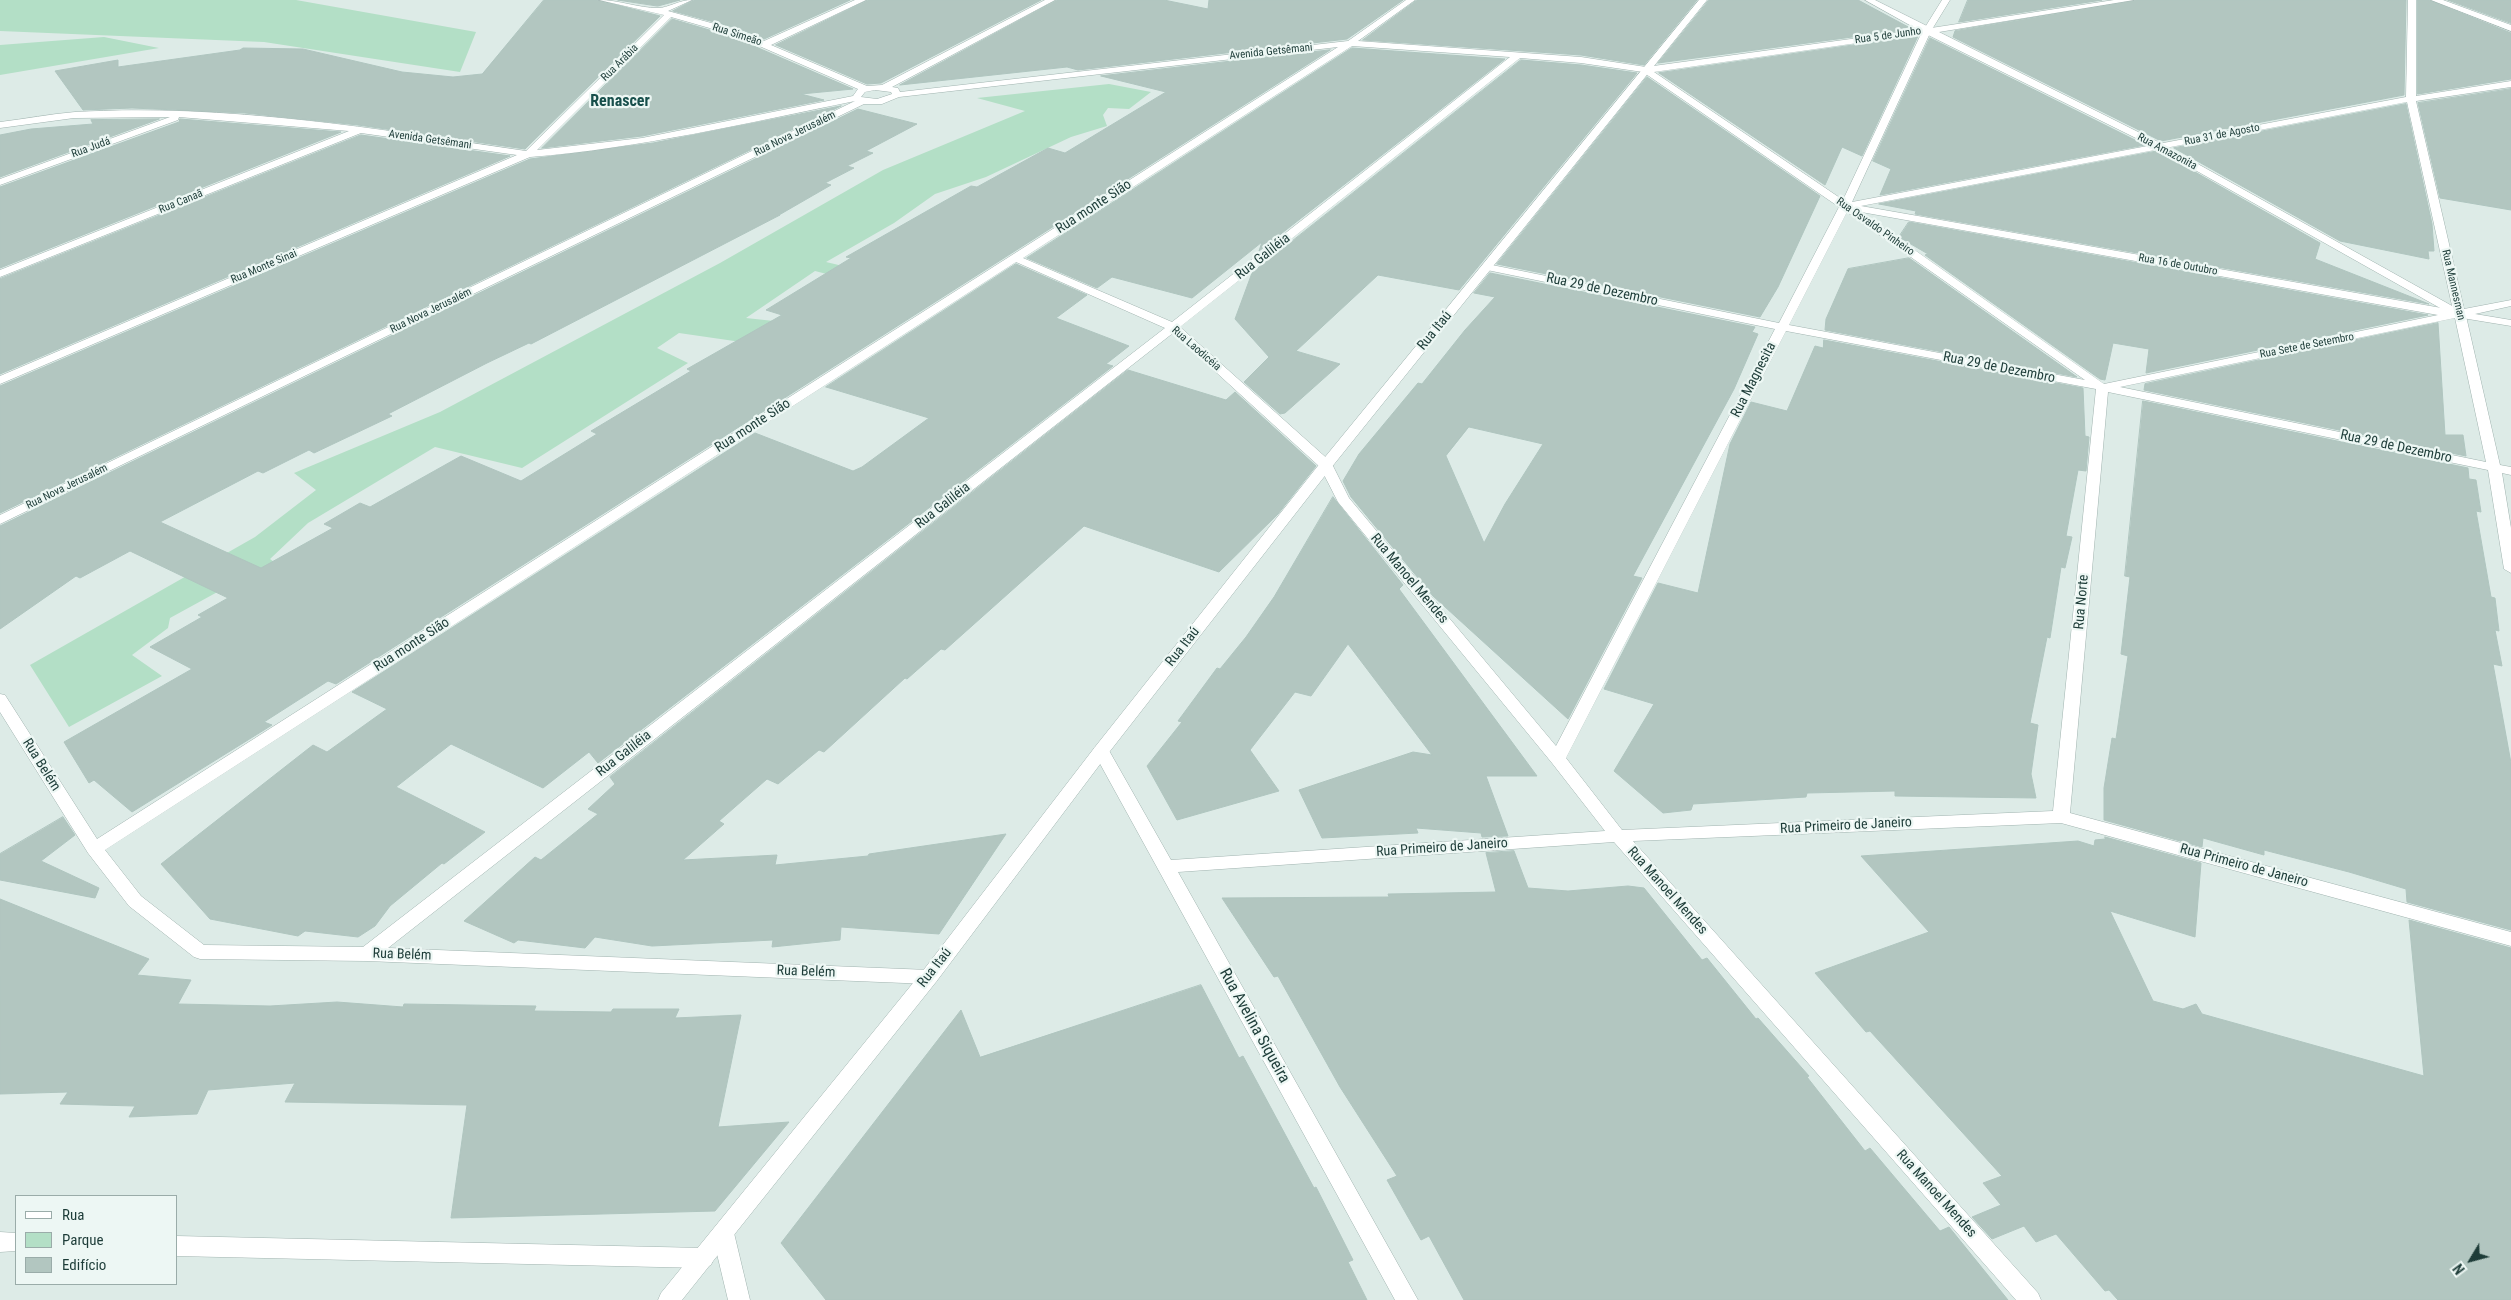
<!DOCTYPE html>
<html>
<head>
<meta charset="utf-8">
<style>
  body { margin:0 }
  #map { position:relative; width:2511px; height:1300px; overflow:hidden; background:#ddebe7; font-family:"Roboto Condensed",sans-serif }
  canvas { display:block }
  .legend { position:absolute; left:15px; top:1195px; width:162px; height:90px; box-sizing:border-box; background:#edf7f4; border:1px solid #9aaca9; margin:0; padding:6px 9px; list-style:none; font-size:15px; color:#1d3c38 }
  .legend li { display:flex; align-items:center; gap:10px; height:25px }
  .legend b { width:25px; border:1px solid #9aaca9 }
  .north { position:absolute; left:2446px; top:1235px; width:50px; height:50px; -webkit-text-stroke:4px #edf7f4; paint-order:stroke; rotate:233deg; font-size:14px; font-weight:700; line-height:20px; text-align:center; color:#1d3c38 }
  .north::after { content:''; display:block; margin:auto; width:18px; height:22px; background:#1d3c38; clip-path:polygon(50% 0,100% 100%,50% 72%,0 100%) }
</style>
</head>
<body>
<div id="map">
<canvas width="2511" height="1300"></canvas>
<ul class="legend">
<li><b style="height:6px;background:#fff"></b>Rua</li>
<li><b style="height:14px;background:#b3dfc6"></b>Parque</li>
<li><b style="height:14px;background:#b2c6c0"></b>Edifício</li>
</ul>
<div class="north">N</div>
</div>
<script>
const context = document.querySelector('canvas').getContext('2d');
context.lineJoin = 'round';
function fill(path, color) { context.fillStyle = color; context.fill(path, 'evenodd'); }
function trace(path, color, width, dash) { context.strokeStyle = color; context.lineWidth = width; context.lineCap = dash ? 'butt' : 'round'; context.setLineDash(dash || []); context.stroke(path); }
function drawText(font, color, halo, rows, align = 'center') {
  context.font = font + ' "Roboto Condensed",sans-serif'; context.lineWidth = 4.5; context.setLineDash([]); context.textBaseline = 'middle'; context.strokeStyle = halo; context.fillStyle = color; for (const [text, x, y, turn = 0] of rows) {
    context.save(); context.translate(x, y); context.rotate((+turn || 0) * Math.PI / 180); context.textAlign = isNaN(turn) ? turn : align; if (halo) context.strokeText(text, 0, 0); context.fillText(text, 0, 0); context.restore();
  }
}
fill(new Path2D(`
  M0,0H296L476,32L460,72L264,42L0,31Z
  M104,37L159,48L0,75V45Z
  M1109,84L1151,92L1129,109L1108,108L1103,115L1107,126L1071,137L986,177L935,194L894,223L826,262L948,291L928,300L815,271L746,318L783,322L755,344L679,333L657,348L688,363L522,468L435,447L308,523L270,559L283,569L232,584L170,618L168,628L132,655L162,676L69,727L30,665L255,537L316,490L294,473L440,412L720,263L883,170L1025,111L977,98Z`), '#b3dfc6');
const building = new Path2D(`
  M544,0H597L660,16L525,149L358,125L245,113L132,108L83,110L55,71L118,60V67L240,50L243,48L303,49L402,72L453,77L482,74Z
  M618,0H680L658,6Z
  M694,0H850L764,39L740,29L673,11Z
  M868,0H1041L881,83L867,84L776,45Z
  M1057,0H1164L1208,9L1209,0H1403L1347,39L1078,70L1067,67L900,85Z
  M1417,0H1697L1644,65L1581,55L1363,40Z
  M1709,0H1858L1912,29L1658,63Z
  M1968,0H2102L1959,22Z
  M2136,0H2406L2404,95L2161,141L1953,37L1955,31Z
  M2418,0H2429L2511,33V79L2418,94Z
  M2448,0H2511V23Z
  M672,19L733,37L853,89L801,94L824,100L642,136L542,148Z
  M1918,36L1862,156L1842,147L1825,185L1659,73Z
  M1930,38L2145,145L1880,195L1891,169L1873,161Z
  M1352,48L1505,59L1259,251L1262,242L1192,298L1112,277L1097,288L1027,258Z
  M1330,50L336,684L328,681L264,722L272,725L132,812L94,780L89,783L64,742L192,669L150,647L202,617L198,615L228,598L130,551L80,578L76,576L0,629V526L858,109L917,124L866,151L873,153L847,166L854,168L825,183L831,185L779,215H780L531,344L529,343L487,363L388,414L392,416L314,453L309,450L263,473L258,471L160,522L261,568L333,528L324,524L360,503L370,507L461,456L521,481L597,434L591,431L691,371L687,369L782,315L766,310L851,258L846,257L971,186L977,187L1048,148L1065,153L1166,92L1101,76Z
  M1521,60L1581,65L1637,73L1459,290L1378,275L1296,351L1340,364L1285,413L1280,414L1244,382L1269,357L1235,319L1252,273Z
  M1647,77L1820,196L1778,287L1760,317L1497,264Z
  M2511,89V210L2440,198L2418,103Z
  M2406,104L2432,224L2434,251H2428L2429,259L2340,241L2174,148Z
  M841,106L0,513V386L530,159L653,143Z
  M159,119L0,177V135L31,129L93,124L91,120Z
  M180,119L341,132L0,268V187L179,122Z
  M361,135L510,156L0,374V279Z
  M2158,151L2320,243L2315,259L2429,304L1915,214L1916,211L1879,204Z
  M1909,222L2428,315L2146,373L2149,349L2113,343L2105,380L2100,379L1925,255L1928,254L1899,237Z
  M1909,258L2077,377L1825,330L1826,319L1848,269Z
  M1016,264L1087,295L1056,318L1129,346L1106,364L1113,366L598,763L589,752L543,788L451,744L396,787L485,832L444,864L442,863L390,906L375,926L358,937L305,931L298,936L210,919L161,864L313,745L327,752L387,709L352,692L755,433L853,471L862,467L929,418L826,387Z
  M1490,273L1755,327L1752,332L1758,334L1734,389L1633,576L1642,578L1568,719L1433,596L1351,497L1343,481L1359,454L1418,383L1422,384L1465,330L1495,297L1474,293ZM1469,427L1543,444L1505,504L1484,543L1446,456Z
  M2438,323L2445,435H2463L2466,456L2144,390L2145,384Z
  M1824,340L2083,388L2085,436L2089,437L2086,471L2078,470L2066,536L2072,537L2065,568L2061,567L2050,638L2047,637L2030,723L2038,725L2031,774L2036,798L1895,796V791L1807,793L1806,797L1693,804L1691,810L1663,813L1614,771L1654,704L1604,689L1658,583L1698,593L1730,444L1751,402L1787,411L1815,346L1823,348Z
  M1128,370L1226,400L1235,392L1316,466L1278,514L1219,572L1084,526L945,650L941,649L907,679L905,678L824,752L819,750L778,784L767,779L719,821L724,824L683,860L777,855L775,865L868,856L869,854L1006,834L939,934L841,927L840,940L772,947L773,940L652,946L595,937L585,948L518,940L514,943L464,921L535,857L541,860L598,814L588,809L615,784L610,777Z
  M2143,401L2468,468L2469,479L2476,480L2481,512L2476,511L2491,597L2495,598L2499,631L2495,630L2502,666L2493,664L2511,763V930L2407,902L2406,889L2349,872L2264,850V855L2203,838L2202,847L2104,820V788L2112,738L2116,739L2128,656L2121,654L2130,577L2125,576Z
  M1333,497L1403,585L1399,589L1537,776H1486L1508,836L1482,837L1481,833L1416,828L1418,833L1322,838L1299,790L1413,752L1432,755L1348,644L1311,696L1295,692L1250,750L1279,791L1177,820L1147,766L1182,722L1178,721L1217,668L1220,669L1246,637L1274,597Z
  M63,817L75,835L41,861L99,888L95,898L0,880V854Z
  M2105,837L2201,863L2195,937L2110,911L2153,1001L2183,1009L2196,1004L2202,1014L2424,1076L2409,920L2511,948V1300H2118L2109,1290L2105,1291L2056,1234L2036,1242L2024,1226L1992,1239L1972,1217L2001,1205L1983,1183L2002,1176L1870,1031L1866,1032L1815,973L1929,932L1861,856L2078,841L2094,846L2095,840L2105,839Z
  M1514,851L1528,888L1568,891L1628,886L1644,888L1702,960L1707,958L1756,1019L1758,1018L1809,1076L1807,1077L1865,1151L1870,1148L1940,1231L1949,1227L2008,1300H1464L1429,1236L1421,1240L1387,1180L1397,1176L1340,1087L1278,976L1274,977L1222,898L1389,897L1388,894L1496,892L1486,853Z
  M0,899L149,959L137,975L191,980L178,1004L270,1006L337,1002L403,1007L404,1004L536,1006L534,1011L611,1012L613,1009H679L675,1018L741,1015L718,1127L789,1122L715,1211L451,1218L467,1105L285,1102L295,1083L208,1090L197,1114L129,1117L135,1106L60,1104L68,1092L0,1094Z
  M1201,985L1239,1058L1243,1056L1314,1188L1316,1187L1353,1260L1348,1262L1367,1300H826L781,1243L961,1010L980,1057Z`);
fill(building, '#b2c6c0');
trace(building, '#afc5bf', 1);
const service = new Path2D(`
  M0,1232L16,1233V1251L0,1252Z
  M176,1236L703,1248L711,1251L714,1258L711,1265L703,1268L176,1256Z`);
const minor = new Path2D(`
  M599,0C619,0 638,8 658,8C668,8 679,0 692,0L668,11L740,31L764,41L855,0H866L771,45L867,86L882,85L1045,0H1055L892,87L898,88L900,92L1348,41L1406,0H1415L1358,41L1581,57L1646,67L1924,29L1942,0H1950L1931,31L1852,202L2406,97L2408,0H2416V96L2511,81V87L2416,101L2464,309L2511,300V306L2466,316L2500,465L2511,467V475L2502,473L2511,528V573L2504,569L2488,470L2108,392L2070,813L2511,932V946L2061,823L1633,841L2038,1293L2041,1300H2016L1614,842L1178,872L1418,1300H1395L1093,751L1095,747H1107L1171,860L1605,831L1552,763L1338,502L1320,467L1173,333L388,948L929,970L936,972L938,977L936,982L929,984L367,961L200,959L194,957L129,906L88,853L0,712V694L5,695L97,839L1338,47L899,97L882,104H864L0,524V515L855,101C747,123 640,148 530,157L0,384V376L517,155L361,133L0,277V270L349,131L179,117L178,120L0,185V179L170,117L74,118L0,128V122C25,119 50,114 75,112C226,103 377,129 526,151L664,15ZM671,17L734,35L858,89L853,96L642,138L537,150ZM1921,34L1843,200L1654,72ZM1352,46L1510,57L1172,322L1023,258ZM1520,58L1581,63L1643,72L1839,207L1779,323L1487,264L1482,267L1487,270L1775,329L1556,746L1349,498L1331,462L1180,327ZM875,90L891,92L892,94L877,99L861,97L865,92ZM2407,102L2453,310L1861,206ZM1847,212L2085,380L1789,325ZM1861,212L2438,315L2104,384ZM1016,262L1165,328L363,947L204,945L141,896L105,850ZM2455,318L2486,462L2120,387ZM1786,331L2096,389L2053,811L1622,830L1566,758Z
  M723,1224L730,1226L734,1233L750,1300H728L712,1233L716,1226Z`);
const tertiary = new Path2D(`
  M1699,0H1707L1331,468L1107,755L936,982L682,1300H658L661,1293L922,972L1095,747L1321,462Z
  M1865,0H1875L1931,28L2114,0H2134L1939,32L2162,144L2463,312L2511,320V326L2456,317L2156,148L1924,33Z
  M2431,0H2443L2511,25V31Z`);
trace(service, '#a0b3af', 1);
trace(minor, '#a0b3af', 1);
trace(tertiary, '#a0b3af', 1);
fill(service, '#fff');
fill(minor, '#fff');
fill(tertiary, '#fff');
drawText('11px', '#1d3c38', '#edf7f4', [
  ["Rua Simeão",737,35,18],
  ["Rua 5 de Junho",1888,36,-8],
  ["Avenida Getsêmani",1271,52,-6],
  ["Rua Arábia",620,63,-45],
  ["Rua Nova Jerusalém",795,134,-26],
  ["Rua 31 de Agosto",2222,135,-11],
  ["Avenida Getsêmani",430,140,8],
  ["Rua Judá",91,148,-20],
  ["Rua Amazonita",2167,152,28],
  ["Rua Canaã",181,202,-22],
  ["Rua Osvaldo Pinheiro",1875,227,35],
  ["Rua 16 de Outubro",2178,265,10],
  ["Rua Monte Sinai",264,267,-23],
  ["Rua Mannesman",2453,285,77],
  ["Rua Nova Jerusalém",431,311,-26],
  ["Rua Sete de Setembro",2307,346,-11],
  ["Rua Laodicéia",1196,349,41],
  ["Rua Nova Jerusalém",67,487,-26]
]);
drawText('14px', '#1d3c38', '#edf7f4', [
  ["Rua monte Sião",1094,207,-33],
  ["Rua Galiléia",1263,257,-38],
  ["Rua 29 de Dezembro",1602,290,12],
  ["Rua Itaú",1435,331,-51],
  ["Rua 29 de Dezembro",1999,368,11],
  ["Rua Magnesita",1754,380,-63],
  ["Rua monte Sião",753,426,-33],
  ["Rua 29 de Dezembro",2396,447,12],
  ["Rua Galiléia",943,506,-38],
  ["Rua Manoel Mendes",1409,579,50],
  ["Rua Norte",2082,602,-85],
  ["Rua monte Sião",412,645,-33],
  ["Rua Itaú",1183,647,-52],
  ["Rua Galiléia",624,754,-38],
  ["Rua Belém",41,765,58],
  ["Rua Primeiro de Janeiro",1846,826,-3],
  ["Rua Primeiro de Janeiro",1442,848,-4],
  ["Rua Primeiro de Janeiro",2244,866,15],
  ["Rua Manoel Mendes",1667,891,48],
  ["Rua Belém",402,955,2],
  ["Rua Itaú",935,968,-52],
  ["Rua Belém",806,972,2],
  ["Rua Manoel Mendes",1936,1194,48]
]);
drawText('bold 16px', '#174f4b', '#edf7f4', [
  ["Renascer",620,102]
]);
drawText('16px', '#1d3c38', '#edf7f4', [
  ["Rua Avelina Siqueira",1254,1026,61]
]);
</script>
</body>
</html>
